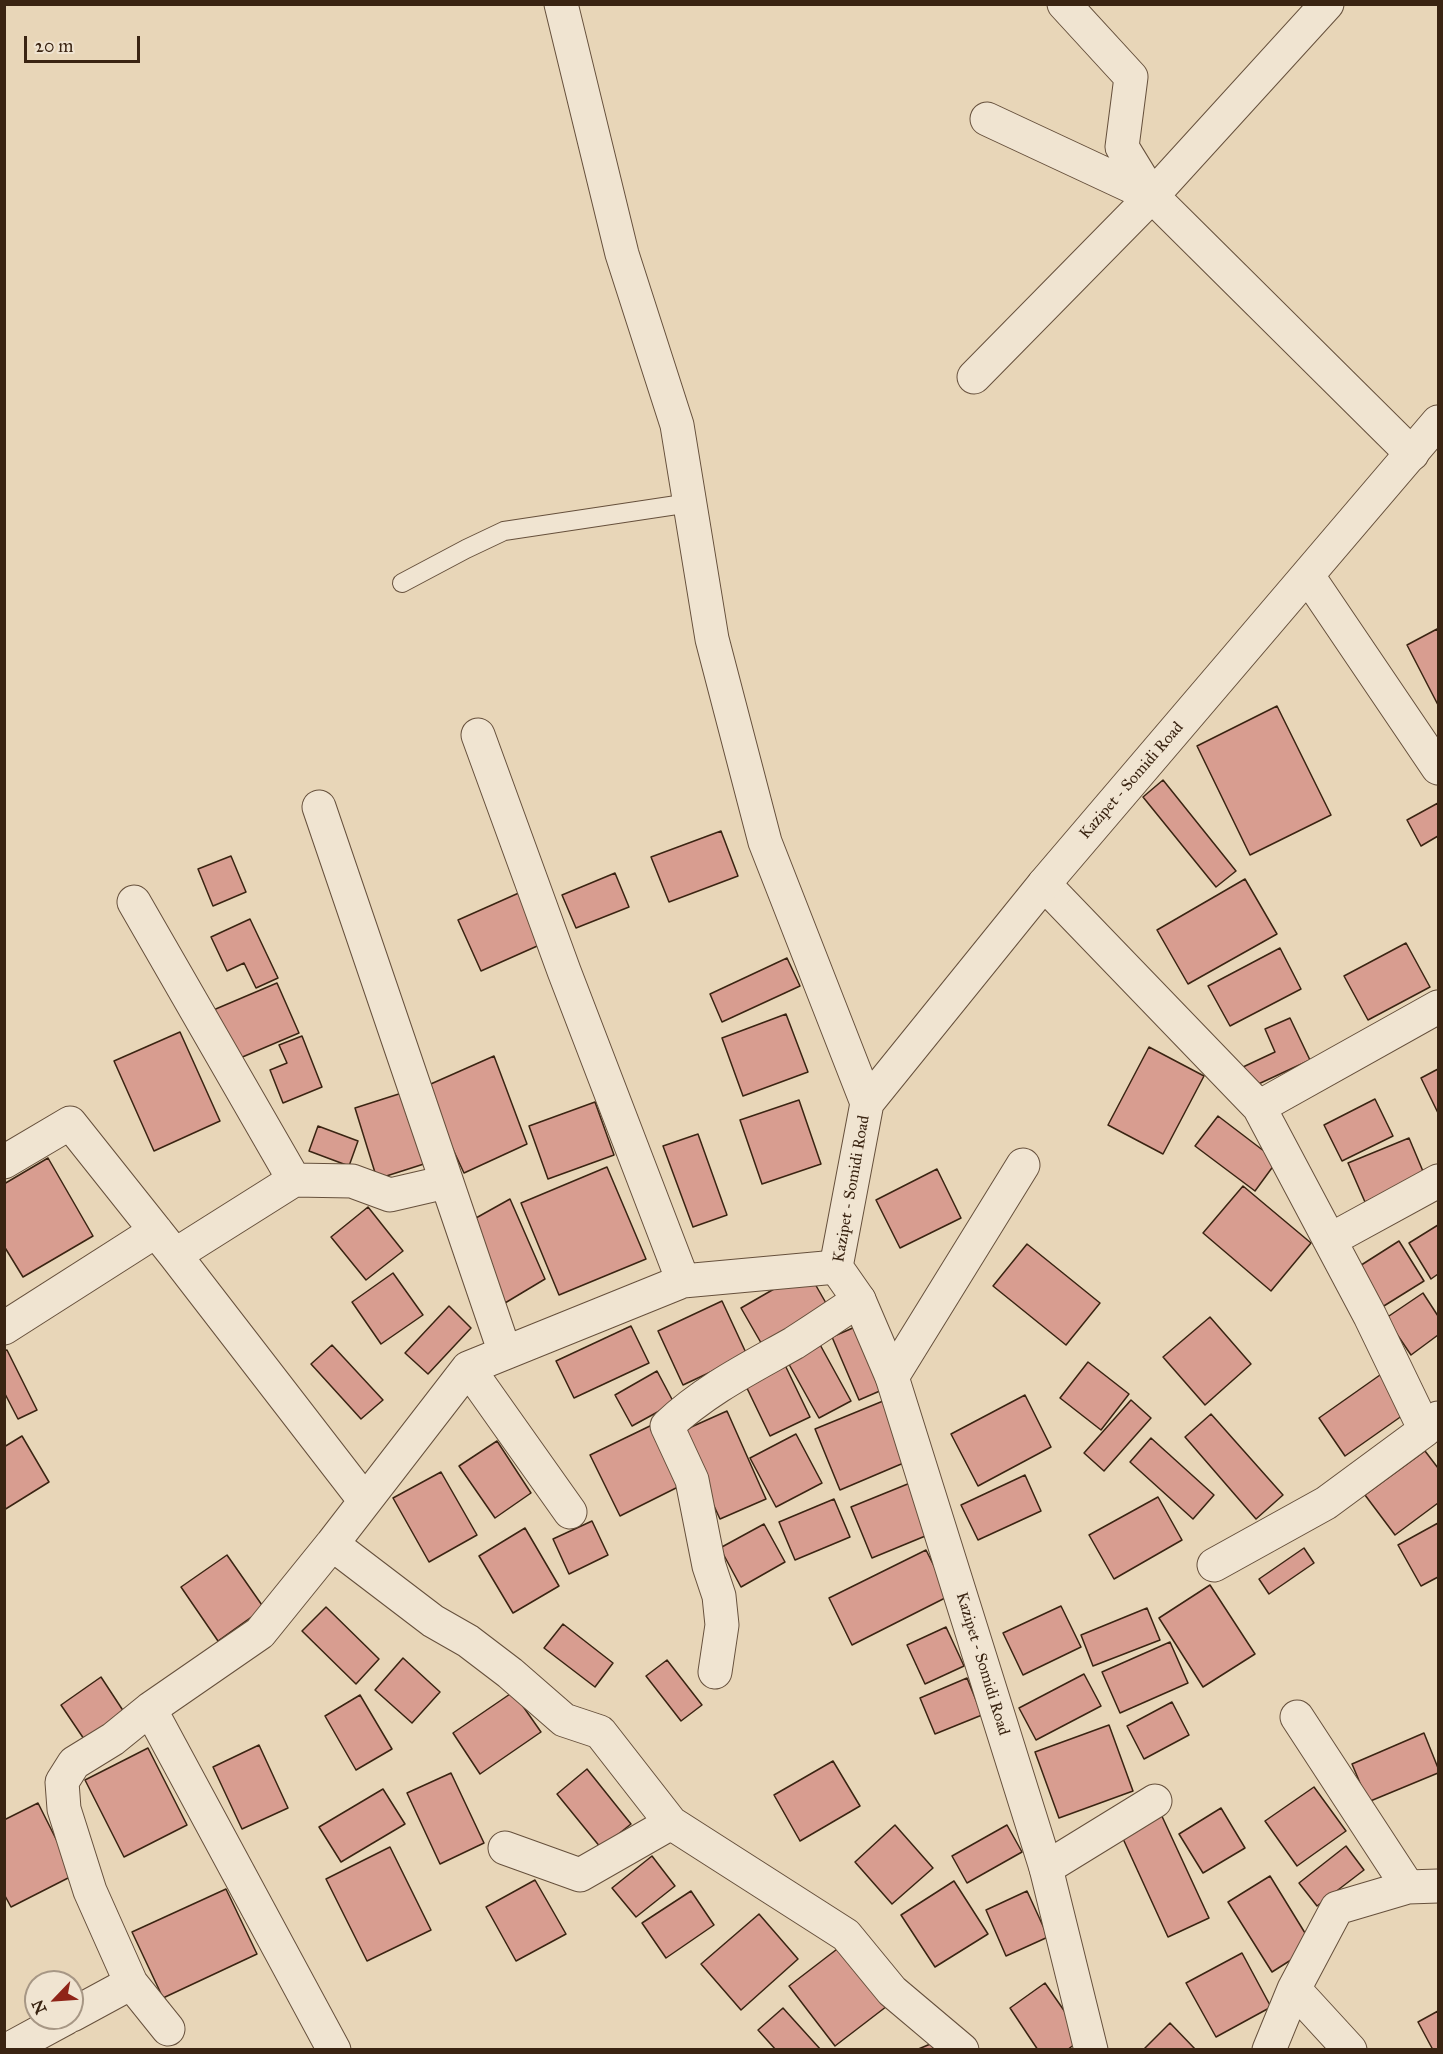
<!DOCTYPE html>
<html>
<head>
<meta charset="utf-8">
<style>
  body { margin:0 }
  #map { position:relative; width:1443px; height:2054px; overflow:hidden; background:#e8d6b8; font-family:"IM FELL Great Primer",serif }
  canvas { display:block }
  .frame { position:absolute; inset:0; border:6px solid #3a2412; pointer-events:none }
  .north { position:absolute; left:24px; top:1970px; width:60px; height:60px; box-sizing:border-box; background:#f0e4d1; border:2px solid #a79785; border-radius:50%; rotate:245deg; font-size:16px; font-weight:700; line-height:24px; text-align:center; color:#3a2412 }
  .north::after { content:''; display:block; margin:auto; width:21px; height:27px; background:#8f2418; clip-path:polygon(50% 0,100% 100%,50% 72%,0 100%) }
  .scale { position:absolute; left:24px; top:36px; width:116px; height:27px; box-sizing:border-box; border:3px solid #3a2412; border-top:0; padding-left:8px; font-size:18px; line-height:21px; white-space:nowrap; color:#3a2412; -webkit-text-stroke:4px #f0e4d1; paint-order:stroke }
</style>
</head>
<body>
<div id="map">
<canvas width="1443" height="2054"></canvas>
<div class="frame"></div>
<div class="north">N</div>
<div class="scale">20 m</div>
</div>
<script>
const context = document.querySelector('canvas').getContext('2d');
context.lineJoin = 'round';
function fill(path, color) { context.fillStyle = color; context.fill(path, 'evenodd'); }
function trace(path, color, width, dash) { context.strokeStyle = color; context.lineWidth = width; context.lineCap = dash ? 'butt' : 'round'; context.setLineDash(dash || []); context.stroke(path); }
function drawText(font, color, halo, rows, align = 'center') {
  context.font = font + ' "IM FELL Great Primer",serif'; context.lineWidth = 6; context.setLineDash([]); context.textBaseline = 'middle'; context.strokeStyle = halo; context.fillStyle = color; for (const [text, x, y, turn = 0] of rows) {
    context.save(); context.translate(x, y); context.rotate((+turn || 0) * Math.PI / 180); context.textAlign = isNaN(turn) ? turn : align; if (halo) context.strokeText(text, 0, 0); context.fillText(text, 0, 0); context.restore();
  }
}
const building = new Path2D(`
  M1437,629L1438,632V705L1407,645Z
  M1277,706L1331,815L1250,855L1197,746Z
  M1163,780L1236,871L1216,887L1143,797Z
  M1438,803V836L1421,846L1407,820Z
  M721,831L738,876L669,902L651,857Z
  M231,856L246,892L213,906L198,869Z
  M615,873L629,907L576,928L562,895Z
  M1245,879L1277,934L1188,984L1157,930Z
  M521,892L544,943L481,971L458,920Z
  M250,919L278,978L256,988L244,963L227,971L211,937Z
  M1406,943L1430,987L1368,1020L1344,976Z
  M1280,948L1301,989L1230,1026L1208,986Z
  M787,958L800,986L722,1022L710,994Z
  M277,983L299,1033L233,1061L211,1011Z
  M786,1014L808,1072L743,1096L722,1038Z
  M1290,1018L1310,1060L1252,1087L1243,1067L1275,1052L1265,1029Z
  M180,1032L220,1121L154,1151L114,1061Z
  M302,1036L322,1087L283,1103L270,1070L287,1063L279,1045Z
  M1149,1047L1204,1076L1163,1154L1108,1125Z
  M494,1056L527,1144L464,1173L424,1087Z
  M1438,1069V1113L1421,1078Z
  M405,1092L427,1163L377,1179L355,1108Z
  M1375,1099L1393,1136L1342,1161L1324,1125Z
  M799,1100L821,1164L762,1184L740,1120Z
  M595,1102L614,1155L548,1179L529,1126Z
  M1218,1116L1277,1161L1255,1191L1195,1146Z
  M318,1126L358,1141L349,1166L309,1151Z
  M698,1134L727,1215L693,1227L663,1146Z
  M1409,1138L1425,1176L1365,1202L1348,1163Z
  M48,1158L93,1236L23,1277L4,1246V1184Z
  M607,1167L646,1259L559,1295L521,1203Z
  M937,1169L961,1218L900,1248L876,1200Z
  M1243,1186L1311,1243L1271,1291L1203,1233Z
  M510,1199L545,1279L505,1303L467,1223Z
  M368,1207L403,1251L366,1280L331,1237Z
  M1438,1225V1274L1431,1279L1409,1243Z
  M1399,1241L1424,1281L1379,1309L1355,1269Z
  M1027,1244L1100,1303L1066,1345L993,1286Z
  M807,1270L830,1310L764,1348L741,1308Z
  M393,1273L423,1315L381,1344L352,1302Z
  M1423,1293L1438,1316V1335L1411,1355L1386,1318Z
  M722,1301L747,1355L683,1385L658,1331Z
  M449,1306L471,1328L428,1374L405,1353Z
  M1210,1317L1251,1364L1205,1405L1163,1357Z
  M862,1324L889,1387L859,1400L832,1337Z
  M631,1326L649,1363L574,1398L556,1361Z
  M818,1341L851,1401L819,1418L786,1359Z
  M332,1345L383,1400L361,1419L311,1364Z
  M7,1350L37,1410L18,1419L4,1392V1351Z
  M1088,1362L1129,1394L1101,1430L1060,1398Z
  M784,1363L810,1417L770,1436L744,1382Z
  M657,1371L674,1403L632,1426L615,1395Z
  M1380,1375L1406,1413L1345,1456L1319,1418Z
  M1025,1395L1051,1447L978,1486L951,1434Z
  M888,1399L913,1459L840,1490L815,1429Z
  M1131,1400L1151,1418L1104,1471L1084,1453Z
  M727,1411L766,1499L720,1519L680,1432Z
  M1211,1414L1283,1495L1256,1519L1185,1437Z
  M652,1425L682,1485L620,1516L590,1455Z
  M796,1434L822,1483L776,1507L750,1458Z
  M22,1436L49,1482L4,1510V1447Z
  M1151,1438L1214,1495L1193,1519L1130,1462Z
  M497,1441L531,1493L495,1518L459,1466Z
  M1425,1451L1438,1468V1503L1395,1535L1365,1495Z
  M441,1472L477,1535L429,1562L393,1498Z
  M1025,1475L1041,1511L978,1540L961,1505Z
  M915,1481L935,1532L872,1558L851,1507Z
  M1158,1497L1182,1540L1114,1579L1089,1535Z
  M834,1499L850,1537L795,1560L779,1522Z
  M592,1521L608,1555L569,1574L553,1539Z
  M1438,1523V1577L1421,1586L1398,1545Z
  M764,1524L785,1562L741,1587L720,1548Z
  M525,1528L559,1586L513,1613L479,1556Z
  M1304,1548L1314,1563L1269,1594L1259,1579Z
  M926,1550L949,1596L852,1645L829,1598Z
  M227,1555L264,1608L218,1641L181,1587Z
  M1210,1585L1255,1654L1203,1687L1159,1618Z
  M1061,1606L1081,1647L1023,1675L1003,1633Z
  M326,1607L379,1659L356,1684L302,1631Z
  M1147,1608L1160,1640L1093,1666L1081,1635Z
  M563,1624L613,1663L595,1687L544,1648Z
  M946,1627L964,1666L925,1684L907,1645Z
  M1170,1642L1188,1683L1120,1713L1102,1672Z
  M403,1658L440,1692L412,1723L375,1690Z
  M667,1660L702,1705L681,1721L646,1676Z
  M1084,1674L1101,1706L1036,1740L1019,1708Z
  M101,1677L124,1712L84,1739L61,1705Z
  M967,1678L982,1715L935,1734L920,1698Z
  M513,1692L541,1732L480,1774L453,1733Z
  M360,1695L392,1749L356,1770L325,1716Z
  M1172,1702L1189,1735L1144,1759L1127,1726Z
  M1109,1725L1133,1791L1059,1818L1035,1752Z
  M1424,1733L1438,1768V1773L1368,1802L1352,1764Z
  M259,1745L288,1808L242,1829L213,1767Z
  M148,1748L187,1825L124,1857L85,1780Z
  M833,1761L860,1806L800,1841L774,1795Z
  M587,1769L631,1824L601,1848L557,1794Z
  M451,1773L484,1843L440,1864L407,1793Z
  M1314,1787L1346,1831L1297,1866L1265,1821Z
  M383,1789L405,1824L341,1862L319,1827Z
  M38,1803L74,1875L11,1907L4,1894V1820Z
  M1221,1808L1245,1848L1203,1873L1179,1834Z
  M1160,1812L1209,1918L1168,1937L1119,1830Z
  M895,1825L933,1868L892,1904L855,1862Z
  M1007,1825L1022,1852L967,1883L952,1856Z
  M1346,1846L1364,1870L1317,1906L1299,1883Z
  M390,1847L431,1930L367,1961L326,1879Z
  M652,1856L675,1886L636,1917L612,1888Z
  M1270,1876L1313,1946L1272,1972L1228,1902Z
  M535,1880L566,1934L516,1961L486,1907Z
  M954,1881L988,1934L935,1967L901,1915Z
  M226,1889L257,1954L163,1998L132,1932Z
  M691,1891L714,1925L666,1958L642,1923Z
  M1027,1891L1048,1937L1006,1956L986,1910Z
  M759,1914L798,1959L741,2010L701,1964Z
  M845,1943L891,2003L835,2046L789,1986Z
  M1242,1953L1271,2007L1216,2037L1186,1983Z
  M1045,1983L1083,2038L1067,2050H1038L1010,2008Z
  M783,2008L821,2050H776L758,2030Z
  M1438,2011V2050H1433L1418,2022Z
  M1170,2023L1196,2050H1143Z
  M940,2040L944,2050H916Z`);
fill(building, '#d89d90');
trace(building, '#3a2412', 1.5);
const service = new Path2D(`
  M402,583L466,549L504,531L690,503`);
const minor = new Path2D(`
  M561,4L622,254L677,425L712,639L765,842L867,1103
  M1064,4L1131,77L1122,147L1152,196
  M987,119L1152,196L1412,454
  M974,377L1152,196L1327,4
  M1308,576L1438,768
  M478,735L564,971L683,1281
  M319,807L505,1353
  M1044,884L1259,1107L1370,1316L1425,1430L1438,1418
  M134,902L294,1180
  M1259,1107L1438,1007
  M4,1162L70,1123L175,1255L365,1501
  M1330,1240L1438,1181
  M175,1255L294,1180L352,1181L390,1195L446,1182
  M4,1328L156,1231
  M468,1368L570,1512
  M892,1377L1023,1165
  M332,1544L433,1621L468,1641L510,1673L564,1720L600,1732L671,1823L846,1935L892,1991L962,2050
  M1214,1565L1326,1503L1425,1430
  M715,1672L722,1625L719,1596L709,1566L692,1480L667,1426C707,1389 748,1369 794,1343C816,1329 838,1314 859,1300
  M150,1709L334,2050
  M1297,1717L1408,1887
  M505,1848L580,1875L671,1823
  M1046,1868L1155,1801
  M131,1983L168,2029
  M1294,1989L1350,2050
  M72,2015L131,1983L90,1891L64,1809L62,1782L74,1763L113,1739L150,1709L260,1633L332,1544L468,1368L683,1281L836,1267
  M7,2050L66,2018
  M1269,2050L1294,1989L1337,1908L1408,1887L1438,1886`);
const tertiary = new Path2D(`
  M1091,2050L1046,1868L892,1377L859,1300L836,1267L867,1103L1044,884L1438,422`);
trace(service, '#66503c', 20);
trace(minor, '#66503c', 35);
trace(tertiary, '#66503c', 35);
trace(service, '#f0e4d1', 18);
trace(minor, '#f0e4d1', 33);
trace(tertiary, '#f0e4d1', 33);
drawText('16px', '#3a2412', '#f0e4d1', [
  ["Kazipet - Somidi Road",1132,781,-49],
  ["Kazipet - Somidi Road",852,1189,-80],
  ["Kazipet - Somidi Road",982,1664,73]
]);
</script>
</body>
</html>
